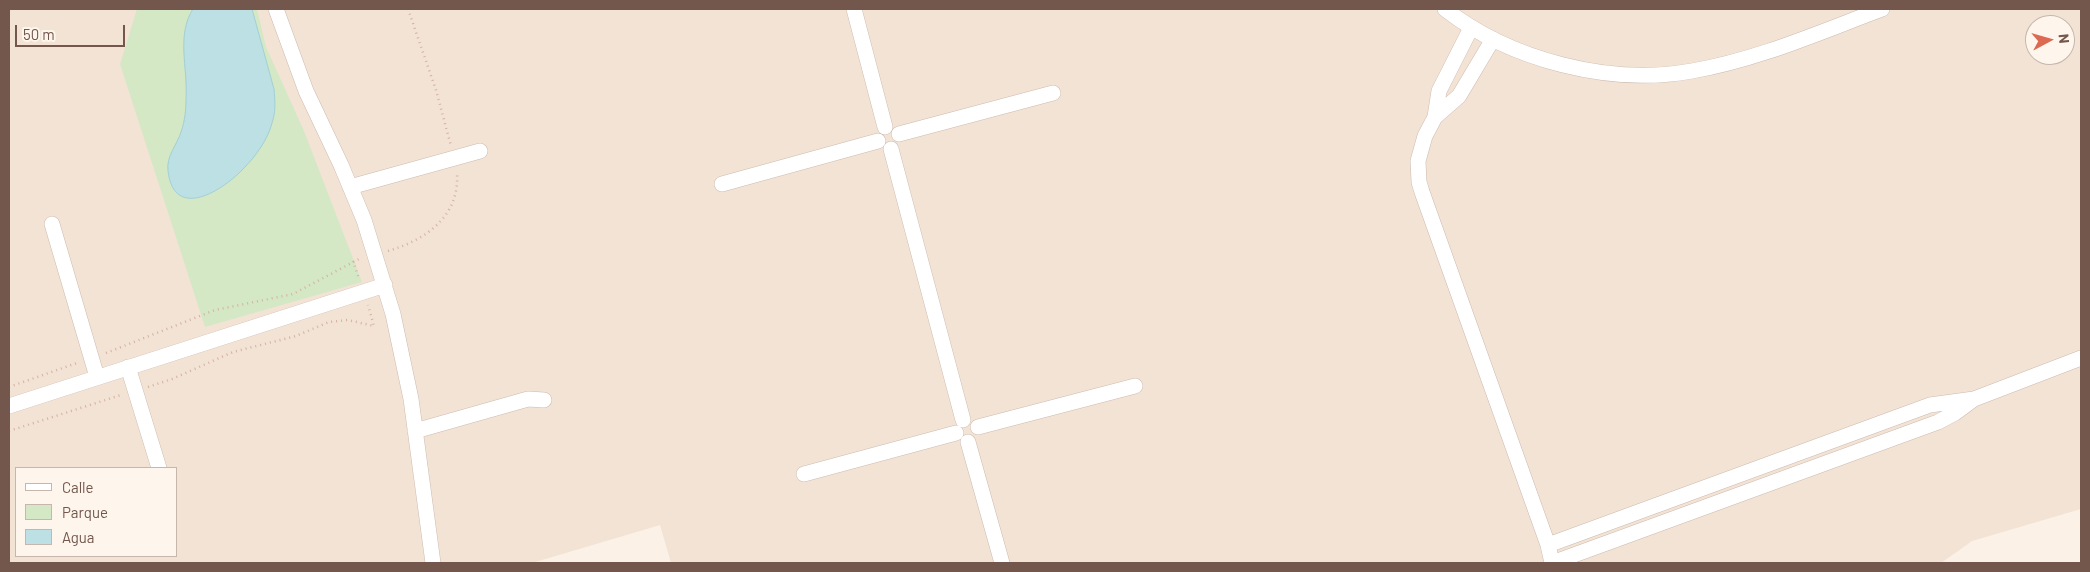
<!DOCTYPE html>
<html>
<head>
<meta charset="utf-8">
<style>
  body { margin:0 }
  #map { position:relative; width:2090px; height:572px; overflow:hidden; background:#fbf1e6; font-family:Barlow,sans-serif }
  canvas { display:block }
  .frame { position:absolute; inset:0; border:10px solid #73574c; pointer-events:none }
  .legend { position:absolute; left:15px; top:467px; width:162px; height:90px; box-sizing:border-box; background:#fef6ec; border:1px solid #c6b6ac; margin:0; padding:6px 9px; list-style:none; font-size:15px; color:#73574c }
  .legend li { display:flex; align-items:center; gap:10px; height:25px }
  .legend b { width:25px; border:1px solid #c6b6ac }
  .north { position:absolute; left:2025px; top:15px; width:50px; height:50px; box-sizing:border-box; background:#fef6ec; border:1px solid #c6b6ac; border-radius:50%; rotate:84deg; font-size:14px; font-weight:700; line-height:20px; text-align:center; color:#73574c }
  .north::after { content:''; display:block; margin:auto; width:18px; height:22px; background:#dd6952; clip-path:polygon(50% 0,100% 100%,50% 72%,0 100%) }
  .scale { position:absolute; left:15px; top:25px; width:110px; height:22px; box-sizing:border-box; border:2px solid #73574c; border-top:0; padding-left:6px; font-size:15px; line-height:18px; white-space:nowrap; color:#73574c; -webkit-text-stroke:4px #fef6ec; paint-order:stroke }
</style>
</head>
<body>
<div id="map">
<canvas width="2090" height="572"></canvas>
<div class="frame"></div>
<ul class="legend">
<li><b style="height:6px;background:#fff"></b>Calle</li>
<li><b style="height:14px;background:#d5e8c5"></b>Parque</li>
<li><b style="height:14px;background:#bce0e3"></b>Agua</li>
</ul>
<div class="north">N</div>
<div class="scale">50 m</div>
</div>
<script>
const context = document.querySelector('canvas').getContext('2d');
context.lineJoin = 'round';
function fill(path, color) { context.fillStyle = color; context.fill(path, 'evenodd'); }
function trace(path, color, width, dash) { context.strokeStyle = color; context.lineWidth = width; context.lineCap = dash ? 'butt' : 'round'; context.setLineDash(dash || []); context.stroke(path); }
fill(new Path2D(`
  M9,9H2081V509L1972,541L1941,563H671L660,525L532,563H9ZM2035,25H2065V55H2035ZM16,468H176V556H16Z`), '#f2e3d5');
fill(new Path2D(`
  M137,9H257L266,47L304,131L362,282L205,327L120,64Z`), '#d5e8c5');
const water = new Path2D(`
  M193,9H252L274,89C275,101 276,112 272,123C268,139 256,156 244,168C224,190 174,222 168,171C166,156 177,145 181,132C185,121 186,109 186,98C188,68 176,35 193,9Z`);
fill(water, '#bce0e3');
trace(water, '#a2d0d5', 1);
const street = new Path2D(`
  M276,9L306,91L341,165L364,220L393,314L411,399L433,563
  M854,9L885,127
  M1445,9C1510,60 1610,86 1692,71C1757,60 1820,32 1882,9
  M1493,39L1459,96L1435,117L1425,136L1418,161L1419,182L1422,192L1548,545L1552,563
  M1435,117L1439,91L1471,28
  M899,134L1053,93
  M891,149L963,420
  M722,184L878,141
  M350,187L480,151
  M52,224L97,377
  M128,367L159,468
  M9,406L385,285
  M978,427L1135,386
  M415,431L528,399L544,400
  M968,442L1002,563
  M804,474L956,433
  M1548,545L1930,405L1974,399
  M1552,563L1938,422L1955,413L1974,399L2081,358`);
trace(street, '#cebbb0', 16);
trace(new Path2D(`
  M408,9L436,90L451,146
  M388,251C426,240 460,216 457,173
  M353,261L359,279
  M106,353L215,310L293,294L361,258
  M9,387L77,363
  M148,387L172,379L233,352L296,336L329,322L348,320L374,326L368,305
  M9,431L121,395`), '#d4b2a2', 2.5, [1, 4]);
trace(street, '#fff', 15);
</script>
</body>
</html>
